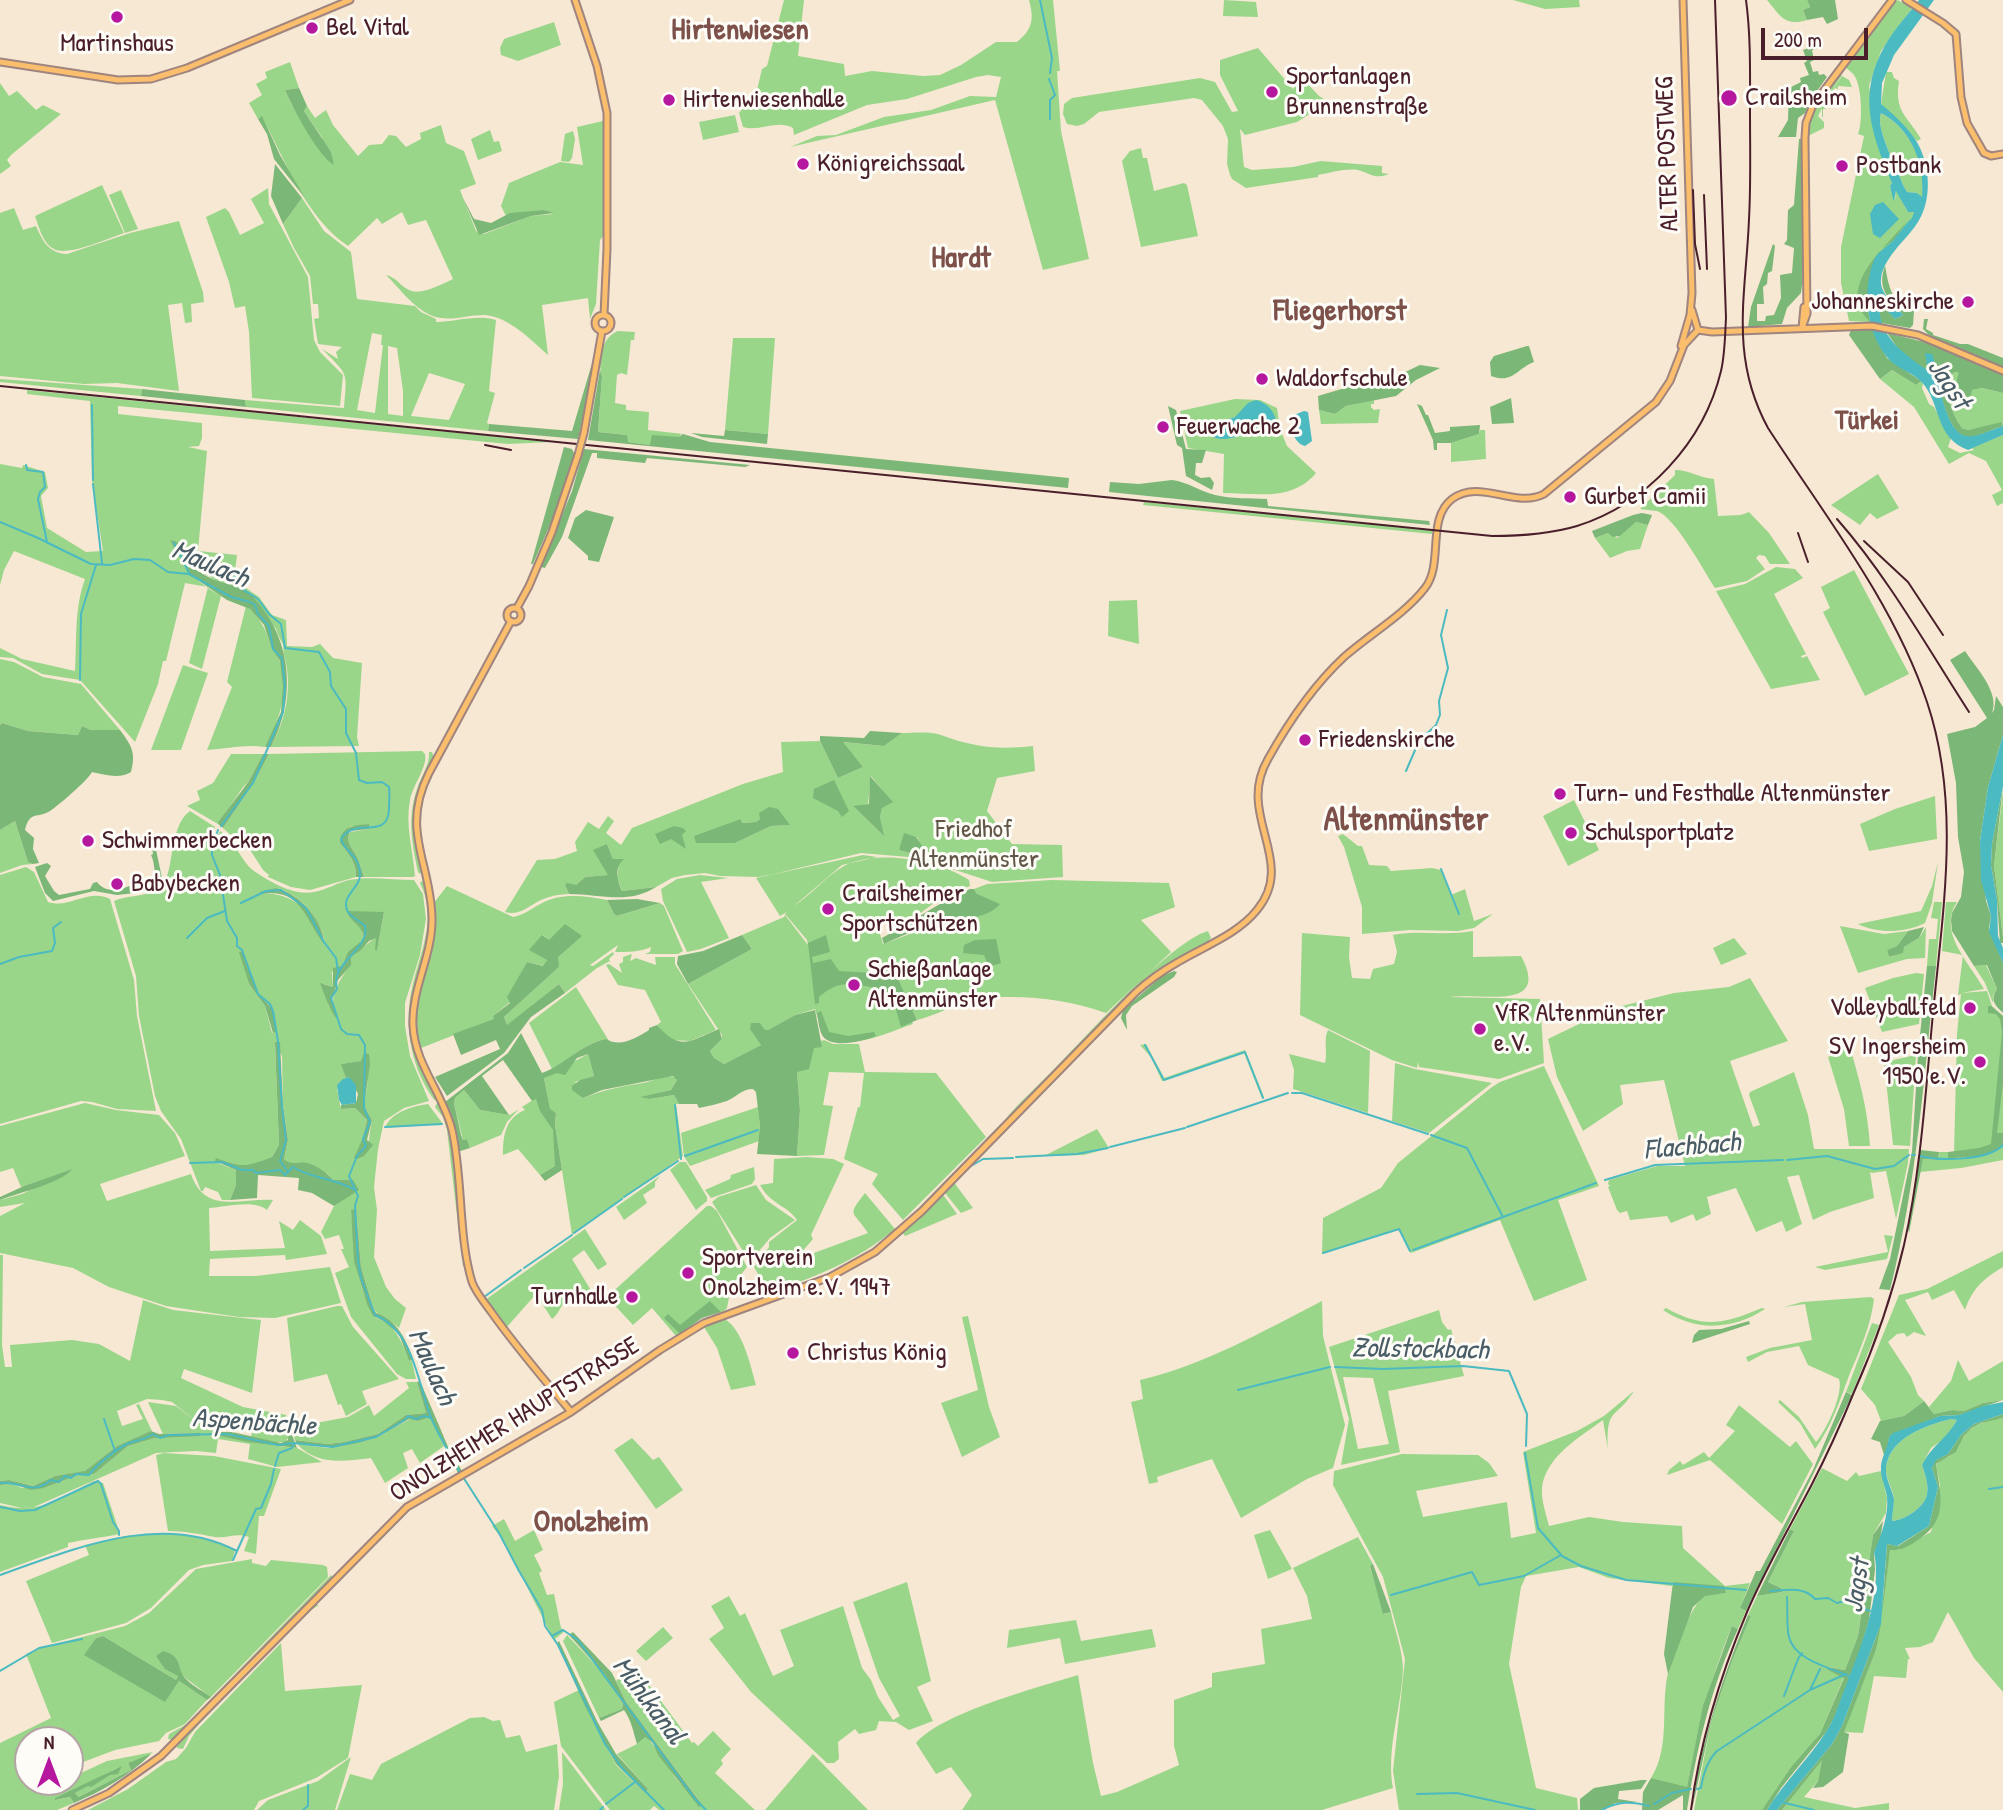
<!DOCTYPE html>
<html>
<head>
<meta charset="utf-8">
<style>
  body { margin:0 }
  #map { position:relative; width:2003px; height:1810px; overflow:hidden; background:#f6e8d3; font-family:"Patrick Hand",sans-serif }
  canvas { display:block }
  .north { position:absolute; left:14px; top:1726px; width:70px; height:70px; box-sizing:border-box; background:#fdfcf7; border:2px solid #b5a4a5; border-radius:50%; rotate:0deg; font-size:19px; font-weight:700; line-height:28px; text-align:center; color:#4a1f2b }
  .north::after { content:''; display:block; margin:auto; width:24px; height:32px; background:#b5179e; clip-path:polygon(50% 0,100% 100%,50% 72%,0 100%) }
  .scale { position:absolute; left:1761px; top:28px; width:107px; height:32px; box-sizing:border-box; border:4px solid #4a1f2b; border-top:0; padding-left:9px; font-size:21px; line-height:24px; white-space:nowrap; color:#4a1f2b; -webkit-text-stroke:5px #fdfcf7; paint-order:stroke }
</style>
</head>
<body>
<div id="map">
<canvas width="2003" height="1810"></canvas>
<div class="north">N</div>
<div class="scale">200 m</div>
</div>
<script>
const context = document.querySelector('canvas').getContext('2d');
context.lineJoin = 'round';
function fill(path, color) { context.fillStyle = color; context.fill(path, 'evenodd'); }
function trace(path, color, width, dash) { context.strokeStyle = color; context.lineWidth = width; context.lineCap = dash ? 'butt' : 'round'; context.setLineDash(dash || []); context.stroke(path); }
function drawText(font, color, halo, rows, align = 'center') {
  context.font = font + ' "Patrick Hand",sans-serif'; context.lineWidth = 6; context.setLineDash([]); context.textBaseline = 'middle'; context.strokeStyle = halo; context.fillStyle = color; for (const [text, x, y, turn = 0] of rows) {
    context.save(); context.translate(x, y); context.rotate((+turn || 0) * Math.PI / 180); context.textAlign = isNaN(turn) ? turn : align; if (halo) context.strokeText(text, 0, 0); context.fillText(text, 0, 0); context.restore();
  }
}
fill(new Path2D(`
  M784,0H804L798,56L844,64L845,76L872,71L923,76L940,75L961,65L996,42H1017C1033,29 1034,19 1029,0H1053L1060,71H1057L1061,131L1089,259L1043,270L995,100L790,147L817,136L836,135L884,117L931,110L970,96L996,97L1001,77L988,75L976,77L907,99L867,105L794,135L793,128C778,119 760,132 743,127L739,113L757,90L762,69L767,66Z
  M1224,0L1256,2L1258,17L1223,16Z
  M1513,0H1579L1580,7L1545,9Z
  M1767,0H1807L1810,7L1803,10L1807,20C1784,27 1780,15 1767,0Z
  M1897,0L1913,7L1881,51L1869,86L1884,163L1892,183L1890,187L1895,200L1896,190L1908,212L1912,210L1914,212L1913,217L1896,238L1867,306L1870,322L1849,321L1841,283V247L1864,136L1858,134C1863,123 1862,85 1854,75C1852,72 1848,70 1845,67Z
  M554,22L561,45L518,61L501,55L500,48L504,39Z
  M1258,48L1293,89L1302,78L1319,96L1329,102L1297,122L1245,135L1240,129L1244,167L1252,170L1293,167L1321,161L1382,166V173L1389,174C1375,180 1370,173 1358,170C1346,168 1330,173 1318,175V177L1246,188L1232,179L1230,175L1227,164L1228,139L1223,126L1202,100L1194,98L1099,112L1084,124L1077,126L1067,124L1063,114L1064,104L1072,98L1200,78L1215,82L1232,112L1238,111L1220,75V60Z
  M290,62L299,88L285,90C294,113 303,124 323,139L304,111L307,106L315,118L326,110L333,125L358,156L369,145L382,144L389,135L396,136L406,147L421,139L420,133L441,125L446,143L464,151L476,184L460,190L476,231L484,234L531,216L553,214L544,210L506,216L501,206L509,183L560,162L583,165L577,127L603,121V236L600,240L596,304L590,319L588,298L542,305L548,355C531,340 508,316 484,315C465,315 449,323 430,315C413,307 399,288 386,275C396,277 400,286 409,290C421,296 442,284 453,279L426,220L408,225L402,212L382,224L377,218L348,246C305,217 286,161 262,117L258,119L249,103L262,95L256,84L267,78L265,72Z
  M1886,72H1892L1894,78L1899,81C1894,112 1907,115 1921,139L1917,141L1881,104Z
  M1839,74L1842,75L1823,106L1842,76L1849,80L1852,87L1838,86V89L1835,88L1824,107L1826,109H1823V117H1826H1822V108L1818,116L1824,122V128L1808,136C1809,110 1824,94 1839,74Z
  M0,83L9,96L17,91L36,110L43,105L61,114L11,155L7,160L11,166L0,174Z
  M1881,113C1911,129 1927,165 1922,198L1917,193L1907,192L1903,185C1897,167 1875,129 1881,113Z
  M735,115L739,132L703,140L699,122Z
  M490,130L494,142L499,141L502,151L478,160L471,139Z
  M573,131L575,139L572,158L569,162L561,161L565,134Z
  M1141,148L1143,158H1147L1154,191L1184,183L1187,185L1198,236L1141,247L1122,161L1130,151Z
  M102,185L124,233C109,238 68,257 54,249C43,244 39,227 35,216Z
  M268,188L269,204L308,277L314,340L320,352L343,375L340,406L252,398L249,332L245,306L235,308L229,282L206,217L225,208L229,212L240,235L264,223L251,199Z
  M121,190L138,229L125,233L109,195Z
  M302,198L324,231L351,252L357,299L415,306L421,312L436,319V322C455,322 477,314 496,320L489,391L495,393L487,423L489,424L488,431L246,407L245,400L344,408C347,371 349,376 322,349L338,359L336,352L342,347L318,344L314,319L319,318L318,304H313L310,276L294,248L283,224ZM372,333L382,335L381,345H383L375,413L357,410ZM388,346L397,348L403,391V416L388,414ZM429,373L465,384L449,420L411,416Z
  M14,208L23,230L36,226C43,242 49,253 67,254L130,233L179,221L203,292L204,302L191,304L192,322L185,323L182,303L168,305L179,391L117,383L84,384L0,376V213Z
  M618,331L635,332L634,340H631L627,375L621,373L617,375L615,403L626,405V410L649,412L648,430L683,434L680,435L681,437L650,445L627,442V435L598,432L602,376C597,360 602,337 618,331Z
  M733,338H775L768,434L725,430Z
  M1892,370L1916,385L1921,381L1923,384L1922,388L1929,404L1934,407L1951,438L1948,447L1960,453L1974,450L1972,448L2003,435V503L1997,506L1992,495L2002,490L1986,461L1969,453L1949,464L1914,407L1880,379Z
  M1955,372L1959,373L1971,390L1982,388L2003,393V423L1968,430L1962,428C1951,413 1946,395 1948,377Z
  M0,379L142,389L141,396L0,382Z
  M27,390L551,442L508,444L118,406V414L202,423V438L199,446L188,447L207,451L198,551L237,555L235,571L240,584L259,597L272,615L286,620L287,646L312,647L320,644L333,658L362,663L357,737L359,746L271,747C286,719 293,686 284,655C283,652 284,648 283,644C280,639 278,635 276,629L239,583L221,584L192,566L186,557L182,562C191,578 206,587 221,596L202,669L189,663L208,587L185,583L166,661H163L158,684L135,742L80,680L42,674L13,658L0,657V648L22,659L75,671C77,640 74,609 85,579L14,551L4,570L0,585V464L22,468L23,465L45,472L48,488L41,496L47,528L86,552L103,551L92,480L90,401L27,394Z
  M1235,399L1260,400L1277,408L1280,429L1287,446L1316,473C1292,502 1257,493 1223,493L1224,454L1188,448L1180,411ZM1236,417L1273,433L1265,436L1249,435L1218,439L1219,422Z
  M1374,400V404H1371V407L1374,410L1380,409L1378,423L1321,424L1319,410L1335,414L1346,406Z
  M1480,430H1485L1486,459L1451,462V443L1479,434Z
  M1675,470C1689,470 1700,478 1714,479L1718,516L1741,515L1749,512L1769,533L1790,564H1770L1765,556L1759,555L1756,558L1765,569L1747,581L1715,588C1703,570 1676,518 1657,511C1651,510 1645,510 1640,509L1675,475Z
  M1878,474L1899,508L1877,519L1870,513L1860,525L1831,505Z
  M1144,502L1433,530L1432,534L1143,505Z
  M1636,522L1648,525L1640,549L1627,551L1610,558L1595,538L1608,533L1617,538Z
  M1776,567L1795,569L1803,578L1774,594L1806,654L1801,656L1802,658L1807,656L1820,680L1771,689L1716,591L1745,584Z
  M1854,570L1909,674L1865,696L1823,612L1830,608L1821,587Z
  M1137,600L1139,644L1108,636L1109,601Z
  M246,606C257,614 265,627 269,640C271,649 278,656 281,664C290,692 278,723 265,747C245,744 227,749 207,750L232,687L227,682Z
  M0,659L14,662L43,677L81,684L120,730H91L82,726L78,735L28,731L2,723L0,725Z
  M183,665L208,673L181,750H151Z
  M902,733C913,733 930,731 941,735C973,747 997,750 1033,746L1035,771L997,778L987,811L1012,844L1062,845L1063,877L992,882L928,861L917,837L899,850L920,856V858L861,853L774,874L758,877L720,876L705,873L685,875L672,878L656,887L622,891L617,878L619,864L613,859L607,844L609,875L585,877L576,885H565L569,894C559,894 550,896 541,900C528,906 521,916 505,912L537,860L555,859L577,851L575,842L588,822L599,829L608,816L614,821L606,833L621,845L632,828L743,784L783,772L781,742L820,741L838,778L863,767L842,742L884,746ZM871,776L892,802L882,807L880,817L883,835L854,807L868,804ZM741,819L742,823L756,822L760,819L789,825L771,826L735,843L712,841Z
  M422,751L425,754C428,766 413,785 410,800C405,825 413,850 415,876L413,877H364C362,871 360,865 358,859C353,848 345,844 350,832L369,829V824L350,827L340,843C348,853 357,863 356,877L310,890L291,887L268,877L269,875L263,870L240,834L234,838L223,828L253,784L269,754Z
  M429,752H432L434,757C431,766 426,774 422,783C409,812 413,842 422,871L420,874L418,872C412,844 407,817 417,789C421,776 430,765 429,752Z
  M231,754H263L249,781L243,787L218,824L187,806L200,800L197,791L213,783Z
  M2003,791V937L1994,866Z
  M1935,796L1937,839L1869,851L1860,824L1895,809Z
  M1574,800L1599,850L1568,866L1543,816Z
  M190,811L215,827L211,835L213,854V846L220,831C237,843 242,863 254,871C270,882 294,896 314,892C326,890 337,883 349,880C369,876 394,880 414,880L423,894L426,919L420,955L405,1003V1026L410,1056L429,1101L404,1108L384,1121L378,1149L374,1187L377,1210L374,1257L386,1287L395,1299L406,1308L399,1328C391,1320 377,1317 373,1307L361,1267L356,1210L351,1211C355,1248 355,1286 376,1318C395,1323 403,1344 409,1361H412L416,1379H406L397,1374L351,1317L335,1273L349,1267L341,1249H344L339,1235L325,1239L321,1232L334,1206L355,1191L333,1180L328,1174L310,1164L289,1163L284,1159L288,1140L283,1106L282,1056L275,1043L279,1145L272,1157L247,1167L215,1162L236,1170V1185L230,1200H222L218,1192L205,1187L203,1191H201L181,1139L161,1111L155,1096L139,1016L136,976L114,901C127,895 144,897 157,890C177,879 166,828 190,811ZM276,888C300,893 322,920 325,944C316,935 313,925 307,914C298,899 278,892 262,894ZM368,912H384L377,951L376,937L351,957C350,973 329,986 334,1007H329L324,984L333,987L332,972L342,966L346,957L364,939L361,927L356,921ZM243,951L258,993L273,1010L277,1032L272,1033L265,1006L249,984L240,952ZM362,1061C372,1075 366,1090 364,1106L372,1120C369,1132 370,1146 364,1156L362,1140L367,1120L355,1108L341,1109L337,1089L346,1078L342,1064Z
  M15,821L28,862L33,864L22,865L0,873V830Z
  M1343,834L1358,846H1362L1369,865L1387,866L1391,871L1432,868L1441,870L1451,895L1465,889L1474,921L1493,914L1474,928L1458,931L1410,930L1362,934V907L1344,847L1338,836Z
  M863,855L877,857L842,865L794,906C811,895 826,876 844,866C878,849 938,860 969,880L970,886L945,895L915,917L900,918L877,924L883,944L939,923L957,921L977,894L974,889L987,884L1052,880L1169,883L1175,907L1141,920L1171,952L1106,1013C1066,999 1021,994 979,999C958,1002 938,1015 917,1020L893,969L892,973L913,1024C877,1036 828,1063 815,1009L795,1015L768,1030L765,1031L760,1023L759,1039L761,1045L724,1064L714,1058L710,1051L722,1039V1035L688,984L752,949L742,935L784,917L785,915L808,945L807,940L785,914L787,912L780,916L756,878Z
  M1938,862L1932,903L1925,923C1906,933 1877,934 1858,924L1921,911L1932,886Z
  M26,867L34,872L48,902C70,909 88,888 110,899L134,980L137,1016L156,1111L117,1109L92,1102L81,1101L0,1124V875Z
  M700,875L728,878L701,882L729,938L701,949L687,952L663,901L661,889L677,879Z
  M422,881L426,882C429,906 431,929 426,952C420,979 408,1004 411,1032C414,1056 426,1075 436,1097L435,1101C412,1070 404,1030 411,993C418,956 439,920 420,883Z
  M447,886L513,917C525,915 533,907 544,902C564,893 586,896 607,900L614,914L617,916L660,903L664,906L683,951L678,954H645L650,952L651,947C640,952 627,952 615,952L618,945L590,965L593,966L613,952L614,954L609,959L610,961L597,968L565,993L559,984L507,1026L504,1017L559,967L548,940L543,935L547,960L544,966L527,962L508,997L510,1002L493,1016L495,1019L421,1048L425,1062L442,1094V1098C431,1077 419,1057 415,1033C412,1005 425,980 430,953C434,937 435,921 433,904Z
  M1934,902H1942L1936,966H1927L1929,939H1936L1938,919L1931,918Z
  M1946,902H1957C1937,932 1969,962 1984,989L1961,993L1987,991L1992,1006L2003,1016V1133L1997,1134L1995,1149L1954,1154L1957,1034L1961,994L1958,995L1963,955L1942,951Z
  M1840,926L1884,934L1908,931L1897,946L1887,950L1889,957L1902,953L1904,947L1919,938L1926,927L1925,958L1907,959L1858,973Z
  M1208,931L1211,938L1208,941L1148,979L1003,1122C1018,1103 1038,1086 1055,1068C1086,1037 1171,941 1208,931Z
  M1473,931V957L1521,956C1552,1013 1479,992 1449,997L1540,999L1544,1063L1499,1079L1419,1067L1418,1062L1417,1068L1392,1060L1300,1015L1302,933L1350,937L1349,957L1352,978L1370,979L1373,969L1394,964L1397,952L1393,935C1419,930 1446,936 1473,931Z
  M1734,938L1747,954L1721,965L1713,948Z
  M632,954L630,961L636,958L656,965L655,957H675V964L716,1030L690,1041L670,1040L657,1025L661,1022L645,990L618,985L606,965L609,964L622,973L619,964L623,962V957Z
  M1986,965L1997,989L1993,996V1003L1985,983L1974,966Z
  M1916,973L1924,974L1919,1024L1882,1032L1865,988L1893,978Z
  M1750,978L1788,1041L1730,1061L1753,1127L1760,1125L1749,1095L1750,1092L1794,1072L1808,1115L1814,1149H1909L1908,1163L1896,1219L1886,1171L1872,1173L1870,1172L1874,1198L1830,1212L1813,1220L1799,1175L1787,1177L1802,1224L1786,1232L1782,1221L1756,1232L1736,1188L1707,1197L1711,1214L1696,1221L1693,1214L1671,1223L1667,1216L1630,1220L1627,1211L1620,1213L1617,1210L1608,1187L1610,1186L1608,1184L1609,1180L1657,1166H1685L1664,1080L1620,1085L1623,1104L1583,1131L1557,1077L1548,1039L1610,1009L1674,993L1729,987Z
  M576,987L609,1041L606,1039C584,1043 571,1059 552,1069L529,1023Z
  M1328,1030L1370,1051L1368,1113L1293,1089L1294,1070L1289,1054L1325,1063C1328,1052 1323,1040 1328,1030Z
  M824,1040L833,1044H859L865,1072L936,1073L986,1137L903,1220L872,1184L878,1174L844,1159L858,1107H860L864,1073L829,1072L823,1105L833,1106L824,1155L797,1156L800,1110L797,1072L814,1047H821V1041Z
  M1146,1044L1164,1078L1245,1050L1264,1097L1262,1098L1244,1053L1162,1081L1151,1057L1140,1045Z
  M1849,1044C1859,1078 1868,1110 1870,1146H1849L1844,1109L1828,1057L1838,1053L1836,1047Z
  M588,1054L594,1076L575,1082L583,1098C603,1090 622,1086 643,1083C654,1081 663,1075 675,1077L677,1080L671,1090L642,1097L651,1099L674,1095L679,1104H676L683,1156L572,1235L555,1125L556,1113L550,1110L544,1078Z
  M1916,1055L1910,1146L1893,1145L1884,1062Z
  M1395,1063L1415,1069L1492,1083L1429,1133L1392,1121Z
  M1544,1066L1599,1186L1558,1200L1587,1280L1534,1301L1500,1220L1411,1253L1399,1229L1322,1254L1323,1218L1381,1188L1398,1163L1492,1087L1500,1082Z
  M464,1090L480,1110L510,1115L519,1109L507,1122L501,1135L470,1148L467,1139L463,1140L454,1103L455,1098Z
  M536,1098C540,1110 549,1119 553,1130C556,1140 556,1156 555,1166L540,1175L518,1149L503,1155C503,1136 505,1118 525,1110L522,1107Z
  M85,1103L116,1110L159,1115L175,1133L185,1156L100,1184L107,1201L191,1174C205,1215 240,1198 273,1200L267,1210C254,1199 225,1207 209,1208L210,1251L285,1248L279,1221L293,1230L300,1220L321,1236L327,1254L286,1260L285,1255L210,1259L209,1276H256L330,1267L341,1303L275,1318L239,1317L205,1312L166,1306L109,1287L73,1268L0,1253V1216L25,1203L0,1207V1200L22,1194L73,1170L21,1187L13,1168L0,1172V1126Z
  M437,1103L440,1104C460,1153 460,1212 466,1264L463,1267L447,1130L443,1117L435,1107Z
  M428,1104L443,1124L385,1128C391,1112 413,1106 428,1104Z
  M758,1107L760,1126L759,1141L690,1166L684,1156L681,1133Z
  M1000,1125L1001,1126C955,1173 911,1228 854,1263C829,1279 797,1287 768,1297L844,1267L872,1250L895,1232Z
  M1097,1129L1109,1148L1084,1155L1044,1156Z
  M2003,1144V1160L1961,1168L1920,1172L1923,1159L1938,1160L1939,1152H1948V1158C1965,1158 1991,1158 2003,1144Z
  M807,1157L833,1159L844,1164L811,1235L813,1239L795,1260L868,1233C853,1210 846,1217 865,1193L895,1229C855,1262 817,1276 769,1293L754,1267L769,1247V1242L797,1220C786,1204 772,1206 760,1185L773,1183L774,1159Z
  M680,1162H686L707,1197V1201L696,1210L670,1170Z
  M754,1167L755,1179L752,1184L711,1198L705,1190L730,1179L731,1175Z
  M660,1176L655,1182V1187L643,1195L647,1203L624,1220L616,1207Z
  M953,1181L973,1208L961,1213L945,1193L946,1188Z
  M756,1185L766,1200L795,1220L770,1238L750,1262L712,1202L718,1197Z
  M939,1196H944L957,1214L905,1236L902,1232Z
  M707,1206H711L717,1211L747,1267L731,1287L727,1308L724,1311L702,1317L676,1336L652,1308L633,1325L607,1297Z
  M585,1229L607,1264L598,1270L584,1250L572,1259L592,1292C583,1294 570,1296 563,1304C559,1310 558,1314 552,1319L536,1294L506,1328L485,1300Z
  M1884,1235L1893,1236L1887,1259L1825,1270L1815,1267L1888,1252Z
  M2003,1251V1267C1984,1278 1972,1289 1965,1310L1954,1290L1932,1300L1928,1292L1905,1300L1926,1336L1914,1332L1907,1337L1904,1333L1897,1334L1888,1342L1911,1377L1918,1395L1924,1401L1904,1416L1881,1421L1875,1405L1861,1389L1899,1295L1927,1289Z
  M0,1255H3L2,1345L5,1367H12L10,1345L72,1340L99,1344L130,1361L143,1300L173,1310L261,1320L252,1393L184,1369L181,1378L243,1407L286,1415L287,1424L254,1426L226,1419L199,1421L192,1418L172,1402L162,1400L147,1399L117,1411L122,1426L143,1419L136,1405L139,1404L152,1431L117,1446L84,1472L55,1476L33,1486L9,1480L0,1481Z
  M1871,1297L1874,1299C1871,1325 1860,1350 1850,1373C1840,1400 1832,1426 1815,1449L1800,1423L1778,1402L1780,1400L1799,1417L1816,1442C1826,1431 1844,1393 1839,1379L1808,1365L1799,1346L1767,1352L1748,1362L1746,1357L1770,1348L1812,1340L1805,1304L1784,1307L1802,1302Z
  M1322,1301L1323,1336L1345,1425L1333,1468L1307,1479L1241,1518L1212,1459L1157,1477L1158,1482L1149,1484L1131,1402L1143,1399L1140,1380C1205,1365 1263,1331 1322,1301Z
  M337,1306H342L353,1327L399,1379L362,1391L367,1404L346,1416L341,1404L338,1405L327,1374L294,1382L287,1318Z
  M1666,1308C1704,1329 1723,1324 1762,1308L1765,1309C1733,1330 1696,1332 1663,1310Z
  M1439,1310L1442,1322L1448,1330L1451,1329L1464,1376L1388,1391L1400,1452L1341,1465L1349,1419L1329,1347ZM1343,1377L1373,1378L1389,1444L1358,1449Z
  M968,1316L989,1407L1000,1437L962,1457L941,1403L978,1390L962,1317Z
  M724,1319C742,1327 751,1367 756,1385L731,1390L717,1348L704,1327Z
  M1872,1323L1879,1325L1852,1394L1846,1392Z
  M1958,1360L1969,1381L2003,1361V1400L1983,1403L1964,1411L1952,1410L1934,1414L1929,1407L1951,1381Z
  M406,1382H417L426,1413L406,1415L378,1434L344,1442L328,1444L295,1440L292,1431L294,1427L348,1417L369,1405L374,1416L409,1388Z
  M1634,1391C1615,1421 1606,1406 1608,1450L1603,1420C1580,1437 1545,1457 1542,1488C1541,1500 1546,1514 1549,1526L1589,1517L1623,1522L1682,1526L1683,1548L1725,1586L1750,1583L1740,1608L1746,1611L1738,1629L1732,1626C1709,1682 1699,1729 1687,1788L1651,1778C1671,1746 1660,1708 1668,1673C1672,1657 1691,1603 1705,1596C1710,1593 1720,1594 1726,1593L1673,1582L1672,1586L1609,1578L1579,1567L1526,1576L1521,1587L1509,1664L1536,1788L1577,1798L1578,1810H1399L1393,1771L1405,1659L1383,1577L1333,1485L1334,1471L1402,1454L1478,1455L1489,1463L1498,1476L1416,1491L1423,1517L1507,1502L1511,1538L1536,1533L1523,1452L1577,1431L1604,1416Z
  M148,1402L176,1406L197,1422L217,1421V1432H214L279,1446L297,1448L322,1462L277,1467L248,1459L250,1444L218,1439L216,1453L196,1451L156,1453L34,1507L22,1508L0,1503V1485L13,1484L22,1488H44L78,1475L94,1474L128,1446L155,1438L199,1433L163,1434Z
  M1739,1405L1790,1447L1796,1441L1813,1464L1782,1524L1710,1460L1667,1475L1669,1470L1680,1461L1683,1465L1704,1452L1709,1458L1735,1431L1726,1425Z
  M426,1418L431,1419L444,1446L420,1463L412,1449L403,1453L408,1468L385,1483L371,1458C345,1461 317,1466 297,1444L328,1448L379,1436L410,1419L418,1421Z
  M2003,1418V1692L1974,1658L1948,1612L1933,1642L1920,1647L1905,1648L1910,1659H1908L1906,1678L1874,1676L1863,1733L1843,1732L1876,1650L1890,1549L1898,1550L1931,1532L1940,1485L1936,1465C1941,1459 1949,1458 1955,1452C1959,1449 1960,1442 1963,1438C1972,1424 1988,1420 2003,1418Z
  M1951,1419L1957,1420L1947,1437L1931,1448L1922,1465C1925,1474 1929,1484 1927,1494C1925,1507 1905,1520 1892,1521C1892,1514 1894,1507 1894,1499C1893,1489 1885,1478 1886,1468C1889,1438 1926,1425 1951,1419Z
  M289,1427V1437L285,1442H274L251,1437L253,1428Z
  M632,1438L653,1460L659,1457L683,1490L656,1509L614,1450Z
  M164,1453L214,1456L281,1469L264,1516H259L256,1554L244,1551L249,1537C236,1532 227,1539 215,1537C199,1534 184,1531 168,1531L156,1455Z
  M1822,1468L1847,1481L1856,1472L1859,1476L1881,1471L1887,1498L1886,1513L1873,1535L1858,1636L1845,1670L1828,1667V1670L1844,1677L1820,1734L1762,1810H1694L1711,1722L1732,1661L1751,1616L1748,1615L1757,1596L1782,1592L1781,1588L1768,1582L1794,1531L1790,1529Z
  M94,1481L103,1483L120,1534C101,1538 85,1539 68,1543V1547L0,1572V1505C41,1515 58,1498 94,1481Z
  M504,1519L515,1541L534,1530L543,1550L534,1555L542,1571L539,1573L547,1595L554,1594L561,1628L565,1631L554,1640L503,1540L492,1526Z
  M1270,1530L1292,1569L1268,1579L1254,1535Z
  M161,1534C189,1534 210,1537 235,1550L232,1561L203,1565L189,1570L151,1608L126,1623L52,1643L26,1581L89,1555L85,1545L126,1536Z
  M1358,1537L1373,1564L1370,1567L1384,1614L1391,1612C1395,1631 1403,1651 1403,1670C1401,1710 1386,1749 1393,1788L1322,1810H962L972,1795L951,1767L936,1774L916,1743C941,1713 1039,1687 1078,1675L1093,1763L1101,1796L1117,1792L1179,1765L1174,1746V1700L1212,1687V1673L1265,1664L1261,1629L1312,1619L1307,1596L1293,1568Z
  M252,1559V1563L266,1566L271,1560L323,1565L327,1567L328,1577L211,1697L184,1677L178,1676L176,1680L103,1636L96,1638L85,1655L165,1701L179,1681L207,1700L185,1724L166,1733L159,1741L115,1750L70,1767V1740H28V1782H43L48,1790L62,1782H70V1778L107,1761L153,1752L148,1756L128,1763L131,1770L79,1797L75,1793L121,1766L56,1800L70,1797L74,1803L57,1810H0V1743L51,1718L26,1654L39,1648L125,1626L149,1613L196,1569Z
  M331,1575L333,1577L174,1740L168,1739L169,1734L187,1724Z
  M907,1582L931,1681L917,1687L933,1721L909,1730L896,1722L879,1721L876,1730L859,1734L855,1729L838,1742L839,1759L834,1763H827L751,1692L709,1639L724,1628L711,1606L729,1596L740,1616L745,1613L773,1676L794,1666L780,1630L843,1606L862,1668L871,1680L878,1697L893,1720L900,1716L879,1678L853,1602Z
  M313,1605H319L311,1610L200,1723L189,1736L183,1749L177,1748V1744Z
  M1076,1620L1081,1641L1152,1629L1156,1647L1065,1664L1060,1638L1007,1648L1009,1630Z
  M663,1627L673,1638L646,1661L636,1651Z
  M567,1635L605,1675L623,1704L622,1709L599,1718L563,1641Z
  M281,1643L285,1691L362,1685L348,1758L316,1778L259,1801L254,1810H88L128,1789L166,1762L176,1759L186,1748L195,1732Z
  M635,1666L692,1743L694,1742L698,1746L713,1731L731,1749L721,1760L723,1764L715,1773L755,1810H659L654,1806L650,1810H610L561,1746L554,1702L579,1690L616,1765L645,1793L648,1789L617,1754L637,1744L645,1736C658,1747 667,1767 678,1781C685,1789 694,1797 702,1804L626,1702L616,1681Z
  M484,1717L493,1721L500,1720L506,1738L520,1735L526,1752L557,1744L559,1776L554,1810H337L350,1774L372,1780L381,1764L470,1718Z
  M562,1752L603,1806L606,1810H559L563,1784Z
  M813,1754L868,1810H765Z
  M351,1757L335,1810H257L268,1800L318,1781Z
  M1823,1758L1818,1781L1804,1797L1855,1808L1889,1803V1810H1782Z`), '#9ad68a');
fill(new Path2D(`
  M1807,0H1835L1838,19L1827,24L1823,17L1807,20L1803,10L1810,7Z
  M1822,43L1823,47L1812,50L1814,60L1810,62L1813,72L1818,71L1819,75L1824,74L1827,77L1812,98L1805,113L1798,118L1796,137H1778L1788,120L1789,88L1801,82L1800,78L1809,75L1804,63L1807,61L1803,50Z
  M299,88L307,106L304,111L331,152L334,165C318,156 292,107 285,90Z
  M262,116L280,155L305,198L274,159L267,134L258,119Z
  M1799,139H1801L1804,257L1802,285L1801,293L1787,308L1782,324L1748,327L1751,307L1773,244L1775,246L1772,271L1768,273L1767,284L1763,287L1764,304H1757V321H1765L1766,316L1774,315L1781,298L1780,275L1792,273L1794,248L1784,244L1787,240L1788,210L1794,205Z
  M275,164L302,198L283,224L271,196Z
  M463,198L474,219L491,223L510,213L544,210L554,213L531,216L479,235Z
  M1907,221L1896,238L1881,250L1871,277L1867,306L1870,322C1834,286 1887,247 1907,221Z
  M1885,265C1888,284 1892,307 1914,311L1913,325L1910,328L1881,323L1880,321V302L1895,319L1903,315C1887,296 1877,290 1885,265Z
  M1924,319H1928L1926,329L1933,333V335L1960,344H1968L2003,358V367L1929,335L1923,329Z
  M1851,330H1873L1887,358L1921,381L1916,385L1892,370L1880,379L1849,335Z
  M1887,333L1937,345L2003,375V393L1982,388L1972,390L1971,395L1966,398C1957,390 1954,385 1959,373L1955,372L1948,377C1946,395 1951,413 1962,428L1968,430L2002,422L2003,426C1993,429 1981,436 1970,437C1946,438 1938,381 1936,364L1929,372L1902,354Z
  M1527,346H1529L1534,362C1516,369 1513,384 1491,376L1490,362L1494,356Z
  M593,360H596L578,439L488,431L489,424L572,431Z
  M1420,365L1440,368L1416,380L1396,396L1346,406L1335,414L1319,410L1318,396L1375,379L1401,374Z
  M600,370L602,376L598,432L627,435L628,442L650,445L652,435L679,437L683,434L710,442L1069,478L1068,488L588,440Z
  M142,389L245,400L246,407L141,396Z
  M1511,398L1514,423L1492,424L1490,407Z
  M1417,404L1422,406L1426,415H1428L1435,433L1450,431V427L1480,425L1479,434L1451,443H1437V450H1434L1433,440Z
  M1168,406L1176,410L1186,449L1206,450L1202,463H1196L1195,475L1201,478L1210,477L1214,483L1212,490L1186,476L1182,448L1177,445Z
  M725,430L768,434L767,444L702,437L691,433L724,436Z
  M564,447L572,449L575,455L559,504L533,564H531Z
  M584,449L750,465L745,467L647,458L645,463L597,458V453H592L562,537L545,568L541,567L572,491Z
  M1172,480C1188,482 1199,491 1215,495C1232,499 1250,498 1267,499L1268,506L1429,521L1430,525L1109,492L1110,482L1139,484Z
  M586,510L614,517L599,562L588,560V556L568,538L575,518Z
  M1642,513L1652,515L1648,525L1636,522L1620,536L1613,537L1608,533L1595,538L1592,531L1633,515Z
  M170,540L177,542C181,549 184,556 188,562C193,570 219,584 227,583L231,578C288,617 302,687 271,747H265L281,712L283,686L280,661L272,649L264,625L250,609L227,600L190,575Z
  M1965,651C1976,668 2000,692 1992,713L1994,710L1996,696L2003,707V735L1988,787L1980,841L1986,901L1991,916L1989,928L2003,963V1013C1994,1004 1990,1000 1997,989L1987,965L1974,966L1952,931L1951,920L1952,913L1961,897L1964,872L1958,837L1956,783L1947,734L1975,727L1987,718L1950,660Z
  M2,723L28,731L78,735L82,726L91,730H120C132,746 136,753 131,772C121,779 104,775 92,772C88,780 59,805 50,811C37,819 30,810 25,830L34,838L33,849L39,863L33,864L28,862L15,821L0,830V725Z
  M870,731L902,733L884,746L843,742L863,767L838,778L820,741V736L864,738Z
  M263,754H269L253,784L223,828L218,824L219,821L249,781Z
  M870,776L893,802L882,808L880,817L884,836L853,806L869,804Z
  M834,780L849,811L842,817L838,811L813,798L814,789Z
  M2003,786L1994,866L2003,937V943H2000L1997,900L1991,865L1992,844Z
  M769,807L778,809L790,825L771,826L735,843H696L694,836L741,819L742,823L756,822L760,819L759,813Z
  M369,824V829L350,831C345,844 353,848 358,859C360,865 362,871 364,877H356C357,863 348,853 340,843C340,826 356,825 369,824Z
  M674,826L683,828L686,831L682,835L686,849L671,839L660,844L655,834Z
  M904,833L916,837L923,847L920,856L899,850Z
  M607,844L613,859H624C614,868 617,880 622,891L656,887C628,905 600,894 569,894L565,885L567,883L576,885L585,877L608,875L593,850Z
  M155,845L162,878L151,888L135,893L117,895L94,891L53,901L45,893L35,867L47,863L51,866L45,876L54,891L59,895L90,889L93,883L97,882C105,893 119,891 129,886L134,888L141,887L156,880L157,876C153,870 155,862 151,855L153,854L152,846Z
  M276,888C299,893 324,921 324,944C305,920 302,888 262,894L260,892Z
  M970,889H974L977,894L1000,904C987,919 964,918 947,921C928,924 901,936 884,944L882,938C912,922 939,902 970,889Z
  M637,899L660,903L617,916L614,914L607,900Z
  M347,911L384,912L377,951L375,950L376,938L369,941L361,950L351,957V965L338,980L332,1000L338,1017L336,1018C328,1007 325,995 320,983L333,987V968L342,966L348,952L364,939C363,924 350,923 347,911Z
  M565,924L582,936L558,957L559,967L504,1017L507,1025L559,984L565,993L531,1017L504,1053L447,1096L435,1077L500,1049L496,1040L461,1055L453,1034L494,1019L493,1016L510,1003L507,997L527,962L543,966L547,960L529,950L542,935L549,940Z
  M1924,927L1919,938L1904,947L1903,953L1889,957L1887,950L1897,946L1908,931Z
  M742,935L752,949L688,984L677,964L678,956L703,951Z
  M826,935L830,952L812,957L813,963L831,959L839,971L874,973L893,968L917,1020L901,1027L892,996L884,997L881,989C855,985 842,977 819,997V1003L815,1004L808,943Z
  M996,939L1001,963L989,967L984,955L963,953L964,945L975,940Z
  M243,951L258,993L273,1010L277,1032L273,1033L265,1006L249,984L239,952Z
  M1927,966H1936C1924,1075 1917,1184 1890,1290L1879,1289L1890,1259L1912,1152L1918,1055Z
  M1174,971L1177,972L1174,977L1132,1006L1126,1015L1127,1030L1121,1018L1123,1010L1162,976Z
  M1988,1006H1991L2003,1016V1083L1997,1133H2003V1144C1992,1157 1964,1158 1948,1158V1152L1979,1148L1991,1144L2002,1032L2000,1019L1996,1014L1988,1013Z
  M815,1010L822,1047L814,1048L809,1069L797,1072L800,1110L797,1156L757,1154L760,1126L756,1092L753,1089C742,1089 736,1097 727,1101C718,1104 708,1106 699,1108L697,1104H679L674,1095L650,1099L640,1097L671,1090L677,1080L673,1076L602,1090L583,1098L572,1090V1086L580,1080L594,1076L588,1054L577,1058L565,1075L557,1073L544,1078L550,1109L556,1113L555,1125L562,1170L545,1181L540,1175L555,1166L553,1130L540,1111L536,1099L532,1101L503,1060L482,1076L509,1115L480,1110L464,1090L455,1098L454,1103L461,1135L463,1140L467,1139L470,1148L457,1152L445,1102L508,1053L521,1033L542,1073C566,1064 581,1044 606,1039C620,1048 636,1038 649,1030V1028L657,1025C681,1052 689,1041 719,1029L722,1039L710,1051L714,1058L724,1064L761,1045L750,1029L751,1023H760L765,1030H768L795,1015Z
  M821,1011L829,1032L848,1036L874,1032L876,1036C864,1041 831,1050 822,1035C819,1029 818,1019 817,1013Z
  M275,1042H280L283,1106L288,1140L284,1159C292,1166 298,1161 307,1163C316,1165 328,1173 333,1180H353L359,1190L334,1206L312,1193L298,1190L299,1178L258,1175L257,1198L230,1200L236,1185V1170L215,1161L216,1158C242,1168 246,1167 272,1157L279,1145Z
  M364,1053L369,1054L370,1064L364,1106L372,1120L367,1140L373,1145L364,1156L357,1159L354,1158L362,1140L367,1120L355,1108L341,1109V1105L356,1103L358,1094L349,1077L346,1078L341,1064L361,1061Z
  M1920,1150L1939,1152L1938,1160L1923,1159L1909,1233L1908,1228Z
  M73,1169C59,1184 20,1192 0,1200V1197L24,1186Z
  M356,1209L361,1267L373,1307L376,1313C398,1321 406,1339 413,1360L409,1361L399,1334L382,1320L373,1316L367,1304L354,1261L351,1210Z
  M710,1301L721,1312L702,1318L680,1334L664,1318L668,1314L680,1325Z
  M1749,1321L1750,1324L1692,1343L1694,1335L1699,1330L1721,1329Z
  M420,1381L449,1449L462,1471L458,1473L431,1419L427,1418L418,1421L409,1419C399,1424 390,1431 380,1435C353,1448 326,1448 297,1444L295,1440L328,1444L344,1442L378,1434L406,1415L426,1413L417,1382Z
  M1846,1392L1852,1395L1746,1611L1740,1608L1756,1571H1760L1813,1470Z
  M2003,1400L1959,1415L1940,1416L1889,1437L1888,1447L1884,1455L1880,1442L1871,1439L1880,1421L1904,1416L1924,1401L1934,1414L1952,1410L1964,1411L1983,1403Z
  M2003,1414V1418L1981,1423L1972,1428L1964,1436L1956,1452L1936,1464C1941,1498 1949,1521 1915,1542C1907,1547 1900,1551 1890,1550L1882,1614L1887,1544L1898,1546L1929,1526L1938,1487L1932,1468L1935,1460L1948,1454L1961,1435L1974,1424Z
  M289,1427L297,1448L248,1442L215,1435L214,1432H232L281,1443L288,1440Z
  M151,1431L159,1434L200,1433V1436L155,1438L128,1446L94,1474L78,1475L44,1488L31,1490L13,1484L0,1485V1481L9,1480L33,1486L55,1476L85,1471L117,1446Z
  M1883,1521L1880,1541L1874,1552L1875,1570L1869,1620L1859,1654L1834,1718L1827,1731L1781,1788L1767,1810H1762L1792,1766L1820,1734L1844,1678L1828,1670L1827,1667L1845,1670L1858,1636L1873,1535Z
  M1790,1529L1794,1531L1768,1582L1781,1588L1782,1592L1757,1596Z
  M1373,1564L1391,1612L1383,1614L1370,1566Z
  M1673,1582L1724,1586L1726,1593L1705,1596L1693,1607L1668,1674L1664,1654Z
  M1748,1615L1751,1616L1732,1661L1711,1722L1692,1810C1701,1741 1722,1679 1748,1615Z
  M1881,1624L1876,1650L1844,1732L1849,1734L1843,1772L1823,1787L1813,1788L1818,1781L1822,1760L1782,1810H1777L1832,1744L1842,1726Z
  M1732,1626L1738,1629C1711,1687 1697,1747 1687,1810H1683V1795L1658,1810H1642L1643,1792L1651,1778L1687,1787L1703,1706Z
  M573,1632L612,1673L626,1702L698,1799L702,1804L699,1807L658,1755L653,1743L645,1737L637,1744C633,1731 632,1722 624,1710L601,1721L599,1718L622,1709L623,1704L605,1675L569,1635Z
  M103,1636L176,1680L178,1676L165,1669L156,1656L163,1651C185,1657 175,1670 187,1680C194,1687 203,1691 211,1697L207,1700L179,1681L165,1702L84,1655L96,1638Z
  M559,1641L598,1723L616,1754L648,1789L645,1793L616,1764L585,1706L557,1643Z
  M151,1754C129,1776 102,1791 74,1803L70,1797L55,1800V1798L122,1766L118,1774L110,1775L91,1787L88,1786L75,1793L79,1797L131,1770L128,1763Z
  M1641,1780H1647L1641,1789L1619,1791L1618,1799L1637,1802L1615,1803L1603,1810H1580V1799L1594,1788Z`), '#7bb776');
fill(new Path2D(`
  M1919,0H1934L1894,55L1882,83L1881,104C1892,113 1906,126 1915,139C1931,163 1933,202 1916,225C1905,241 1883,258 1881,279C1879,293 1895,305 1903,315L1895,319L1880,303C1876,336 1905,354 1928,371L1925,353L1932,354C1939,371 1943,441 1972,436C1982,435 1993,429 2003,426V435L1968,450C1936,438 1941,408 1925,386C1915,372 1897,370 1887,357C1866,331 1862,291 1874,260C1878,250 1890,246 1896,237C1902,230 1906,223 1912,218L1914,212H1908L1896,191L1894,201L1893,199L1890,186L1892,183C1873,138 1858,99 1881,53C1890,34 1906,17 1919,0ZM1881,113C1912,129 1925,165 1922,197L1917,193L1907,192L1903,185C1897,167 1875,129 1881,113Z
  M1883,202L1899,219L1880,238L1873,234L1870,214L1875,205Z
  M1256,400C1272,404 1284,423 1269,436C1261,436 1253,434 1246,435C1234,436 1223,443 1212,436L1211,430L1214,424L1235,417L1248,403Z
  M1304,411L1308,412L1312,441L1305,446C1293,443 1289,425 1294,415Z
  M2003,735V786L1992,844L1991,865L1997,900L1998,936L2003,948V963L1989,932L1991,916L1981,880L1980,841L1988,787Z
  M349,1077L356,1085V1103L342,1105L339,1100L337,1085L343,1079Z
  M2003,1402V1414L1974,1424L1961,1435L1948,1454L1936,1460L1932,1468L1938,1487L1929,1526L1897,1546L1887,1544L1881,1624L1842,1726L1832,1744L1777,1810H1767C1784,1782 1808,1760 1826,1732C1835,1719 1839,1703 1845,1688C1860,1650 1883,1593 1874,1552C1881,1536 1889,1515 1887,1497C1886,1488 1881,1479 1881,1470C1880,1458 1888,1449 1889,1437L1893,1433L1940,1416L1959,1415L1983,1406ZM1951,1419L1957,1420C1946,1440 1932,1445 1922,1465C1925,1474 1929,1485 1927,1494C1925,1507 1905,1520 1892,1521C1892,1514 1894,1507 1894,1499C1892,1489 1885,1478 1886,1468C1889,1438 1926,1425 1951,1419Z`), '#4bbac1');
trace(new Path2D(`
  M1040,0L1052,58L1050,73
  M1049,79L1055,95L1050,100V119
  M92,405L93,480
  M26,465L27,470L43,472L45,487L40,492L38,499L47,542
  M93,484L102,563
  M0,522L38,538L91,564L110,565L134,559L150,560L168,572L189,574L231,597L250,602L255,605L258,614L269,626L273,649L282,658L285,687L283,712L253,783L221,826
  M174,543L189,573
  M194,545L198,562L223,570L235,577L239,587L258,599L269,614L281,624L285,648L319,652L330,672L331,686L346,709V733L356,753L359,780L367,783L382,782L389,787C390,795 389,802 389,810C387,841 355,816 341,839C345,852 359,856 360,872C362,888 339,896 348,912C352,918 360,921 365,926C371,949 329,963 337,989L331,998L341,1029L347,1034L359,1035L365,1045L364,1108L370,1122L363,1139L366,1146L357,1156L349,1176L358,1196L355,1206L358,1261L361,1278L375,1315C415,1332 417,1383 432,1420C440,1438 451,1455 460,1473
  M80,680L81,614L96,565
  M1406,771L1419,741L1436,725L1440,715L1439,701L1448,668L1441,635L1447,610
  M218,830L212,847V855L220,875L227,921L237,938V946L242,950L258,994L270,1004L273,1011L278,1041L282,1107L286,1140L280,1161L288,1172L293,1167C312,1179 335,1178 355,1190
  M1441,869L1459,914
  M241,903L266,891L281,890L306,908L324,942L336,958L338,971
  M187,938L207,918L225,911
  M0,964L19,957L52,951L55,943L53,928L61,922
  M1145,1045L1164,1080L1245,1052L1263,1098
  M1292,1093H1302L1428,1134
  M675,1105L681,1159
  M385,1127L442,1124
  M1187,1127L1288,1093
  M1431,1135L1467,1148L1503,1217L1596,1183
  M1110,1147L1185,1128
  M1912,1155H1915
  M685,1156L758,1130
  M1920,1156C1940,1161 1988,1161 2003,1145
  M1016,1157L1077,1154L1108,1148
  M1787,1160L1827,1156L1875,1169L1894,1166L1909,1155
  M190,1163L222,1162L242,1170H253L256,1173L280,1170L285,1175L288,1172
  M971,1166L983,1159L1013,1158
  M1605,1180L1655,1165L1783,1160
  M624,1197L678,1161
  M574,1233L622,1199
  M1413,1250L1503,1217
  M1323,1253L1399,1229L1410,1251
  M524,1268L572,1235
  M484,1297L521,1270
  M1335,1367L1383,1369L1463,1366L1509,1371L1527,1414L1526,1446
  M1238,1390L1330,1367
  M104,1419L115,1451
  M1525,1453L1538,1528L1562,1556L1581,1566L1626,1580L1746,1590
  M275,1466L279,1453L292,1448L294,1443
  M463,1477L499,1533L519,1571L542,1610L545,1626L558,1645L605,1744L622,1768L664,1810
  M0,1483C22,1481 32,1496 51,1480L59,1482L65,1476L71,1478L76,1474L89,1475C95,1466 115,1450 127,1444C136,1440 145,1440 153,1434L160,1438L169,1435L227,1434L278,1445L294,1443L332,1447L376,1437L405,1420L408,1416L416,1419L424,1416L431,1418
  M1989,1489L2003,1487
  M0,1507L20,1511L35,1510L98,1481L101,1484L113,1522L119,1531V1535
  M233,1560L256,1509L261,1508L271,1484L274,1469
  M0,1575C74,1549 161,1511 237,1551
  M1770,1591C1785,1590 1804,1586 1815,1599L1828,1598L1837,1603L1845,1601L1870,1611
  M1391,1595L1472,1572L1479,1585L1524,1576L1561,1555
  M1787,1597C1788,1610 1786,1625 1789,1637C1794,1660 1831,1668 1849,1676
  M552,1636L563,1630L578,1640L696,1800L706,1810
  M1820,1669L1810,1690L1846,1674
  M0,1671L39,1648L82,1639
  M1784,1696L1798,1659L1802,1653
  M1697,1789L1701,1788C1703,1775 1707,1761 1717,1751L1810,1690
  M1417,1794L1457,1793L1535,1810
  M1781,1802L1814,1810
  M606,1804L635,1782
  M1654,1804L1672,1793L1691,1789
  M303,1810L308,1806V1785
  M600,1810L603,1807
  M1602,1810C1618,1801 1631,1801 1649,1806`), '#4bbac1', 2);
const major = new Path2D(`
  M575,0L597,66L607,113V249L604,315
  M1906,0L1943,23L1956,34L1961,97L1967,123L1984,153L1991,156L2003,154
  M0,62L118,80L151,79L187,68L350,0
  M1692,310L1698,330
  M595 323a8 8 0 1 1 16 0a8 8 0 1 1-16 0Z
  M1802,328L1807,314L1805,138L1806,123L1813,105L1892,0
  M1802,328L1804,307
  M1698,330L1712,332L1872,326L1918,335L2003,371
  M1681,346L1690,315L1692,293L1683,0
  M584,433L602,331
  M507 615a7 7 0 1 1 14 0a7 7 0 1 1-14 0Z
  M517,608L529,586L552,532L578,455
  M511,621L429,773C400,831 431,862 432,918C433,955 411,989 413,1026C415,1065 443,1093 452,1130C463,1177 458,1236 472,1282C476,1293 485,1303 492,1313C516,1347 544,1379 571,1412
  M72,1810L109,1793L161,1756L407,1507L571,1412L660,1350L704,1323L830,1277L875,1252L922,1211L1135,993C1148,981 1162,971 1178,962C1203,947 1238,934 1257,910C1298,860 1235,816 1268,759C1288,723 1314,685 1344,657C1370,634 1404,615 1425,588C1444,564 1426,519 1452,499C1480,478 1515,509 1544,494L1656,402L1670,381L1684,345L1698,330`);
trace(major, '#a0847f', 9);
trace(major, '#fabe6d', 5);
trace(new Path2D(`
  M1693,190L1695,244L1700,269
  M1704,195L1707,269
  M0,386L1492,536C1521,536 1550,534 1577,526C1647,504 1704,442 1721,371C1725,354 1725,335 1726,318L1715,0
  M485,445L511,450
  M1837,519C1888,577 1927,647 1969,712
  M1798,533L1808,562
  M1864,541L1908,582L1943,635
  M1691,1810C1700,1741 1720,1676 1747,1612C1766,1568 1789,1528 1811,1486C1827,1455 1841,1424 1854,1392C1875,1345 1892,1296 1904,1245C1922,1166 1926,1083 1934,1003C1944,903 1960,800 1927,702C1893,602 1825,516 1768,428C1729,356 1746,295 1749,219C1751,183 1750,148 1750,112C1750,75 1751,37 1746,0`), '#4a1f2b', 2);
const majorBridge = new Path2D(`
  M578,455L584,433`);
trace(majorBridge, '#a0847f', 9, []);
trace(majorBridge, '#fabe6d', 5);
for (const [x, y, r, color] of [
  [117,17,7,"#b5179e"],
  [312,28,7,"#b5179e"],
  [1272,92,7,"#b5179e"],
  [1729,98,9,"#b5179e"],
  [669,100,7,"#b5179e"],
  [803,164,7,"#b5179e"],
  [1842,166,7,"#b5179e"],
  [1968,302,7,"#b5179e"],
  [1262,379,7,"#b5179e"],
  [1163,427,7,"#b5179e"],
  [1570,497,7,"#b5179e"],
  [1305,740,7,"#b5179e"],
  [1560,794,7,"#b5179e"],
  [1571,833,7,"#b5179e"],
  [88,841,7,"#b5179e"],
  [117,884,7,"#b5179e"],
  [828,909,7,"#b5179e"],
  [854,985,7,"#b5179e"],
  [1970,1008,7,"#b5179e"],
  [1480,1029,7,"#b5179e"],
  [1980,1062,7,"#b5179e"],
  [688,1273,7,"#b5179e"],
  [632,1297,7,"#b5179e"],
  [793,1353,7,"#b5179e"]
]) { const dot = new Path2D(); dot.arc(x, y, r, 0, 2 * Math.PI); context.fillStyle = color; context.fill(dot); trace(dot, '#fdfcf7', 2.5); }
drawText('26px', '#4a1f2b', '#fdfcf7', [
  ["Bel Vital",326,28],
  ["Martinshaus",117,44,"center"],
  ["Sportanlagen",1286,77],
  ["Brunnenstraße",1286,107],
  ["Crailsheim",1745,98],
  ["Hirtenwiesenhalle",683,100],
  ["Königreichssaal",817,164],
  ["Postbank",1856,166],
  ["Johanneskirche",1954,302,"right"],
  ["Waldorfschule",1276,379],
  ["Feuerwache 2",1177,427],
  ["Gurbet Camii",1584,497],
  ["Friedenskirche",1319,740],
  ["Turn- und Festhalle Altenmünster",1574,794],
  ["Schulsportplatz",1585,833],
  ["Schwimmerbecken",102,841],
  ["Babybecken",131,884],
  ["Crailsheimer",842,894],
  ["Sportschützen",842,924],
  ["Schießanlage",868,970],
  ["Altenmünster",868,1000],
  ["Volleyballfeld",1956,1008,"right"],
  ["VfR Altenmünster",1494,1014],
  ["e.V.",1494,1044],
  ["SV Ingersheim",1966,1047,"right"],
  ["1950 e.V.",1966,1077,"right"],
  ["Sportverein",702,1258],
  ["Onolzheim e.V. 1947",702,1288],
  ["Turnhalle",618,1297,"right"],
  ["Christus König",807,1353]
], 'left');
drawText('26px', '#4a1f2b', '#fdfcf7', [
  ["ALTER POSTWEG",1668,154,-92],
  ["ONOLZHEIMER HAUPTSTRASSE",515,1420,-32]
]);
drawText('26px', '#625648', '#fdfcf7', [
  ["Friedhof",974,830],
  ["Altenmünster",974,860]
]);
drawText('italic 28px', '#4a5d67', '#fdfcf7', [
  ["Jagst",1948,384,56],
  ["Maulach",210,565,23],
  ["Flachbach",1692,1147,-5],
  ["Zollstockbach",1420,1350,1],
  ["Maulach",431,1367,66],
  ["Aspenbächle",254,1423,4],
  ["Jagst",1858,1586,-82],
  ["Mühlkanal",648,1701,53]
]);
drawText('bold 28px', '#7d514a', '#fdfcf7', [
  ["Türkei",1867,422]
]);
drawText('bold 30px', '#7d514a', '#fdfcf7', [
  ["Hirtenwiesen",740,31],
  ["Hardt",961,259],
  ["Fliegerhorst",1340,312],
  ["Onolzheim",591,1523]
]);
drawText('bold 33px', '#7d514a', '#fdfcf7', [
  ["Altenmünster",1406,821]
]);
</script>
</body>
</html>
